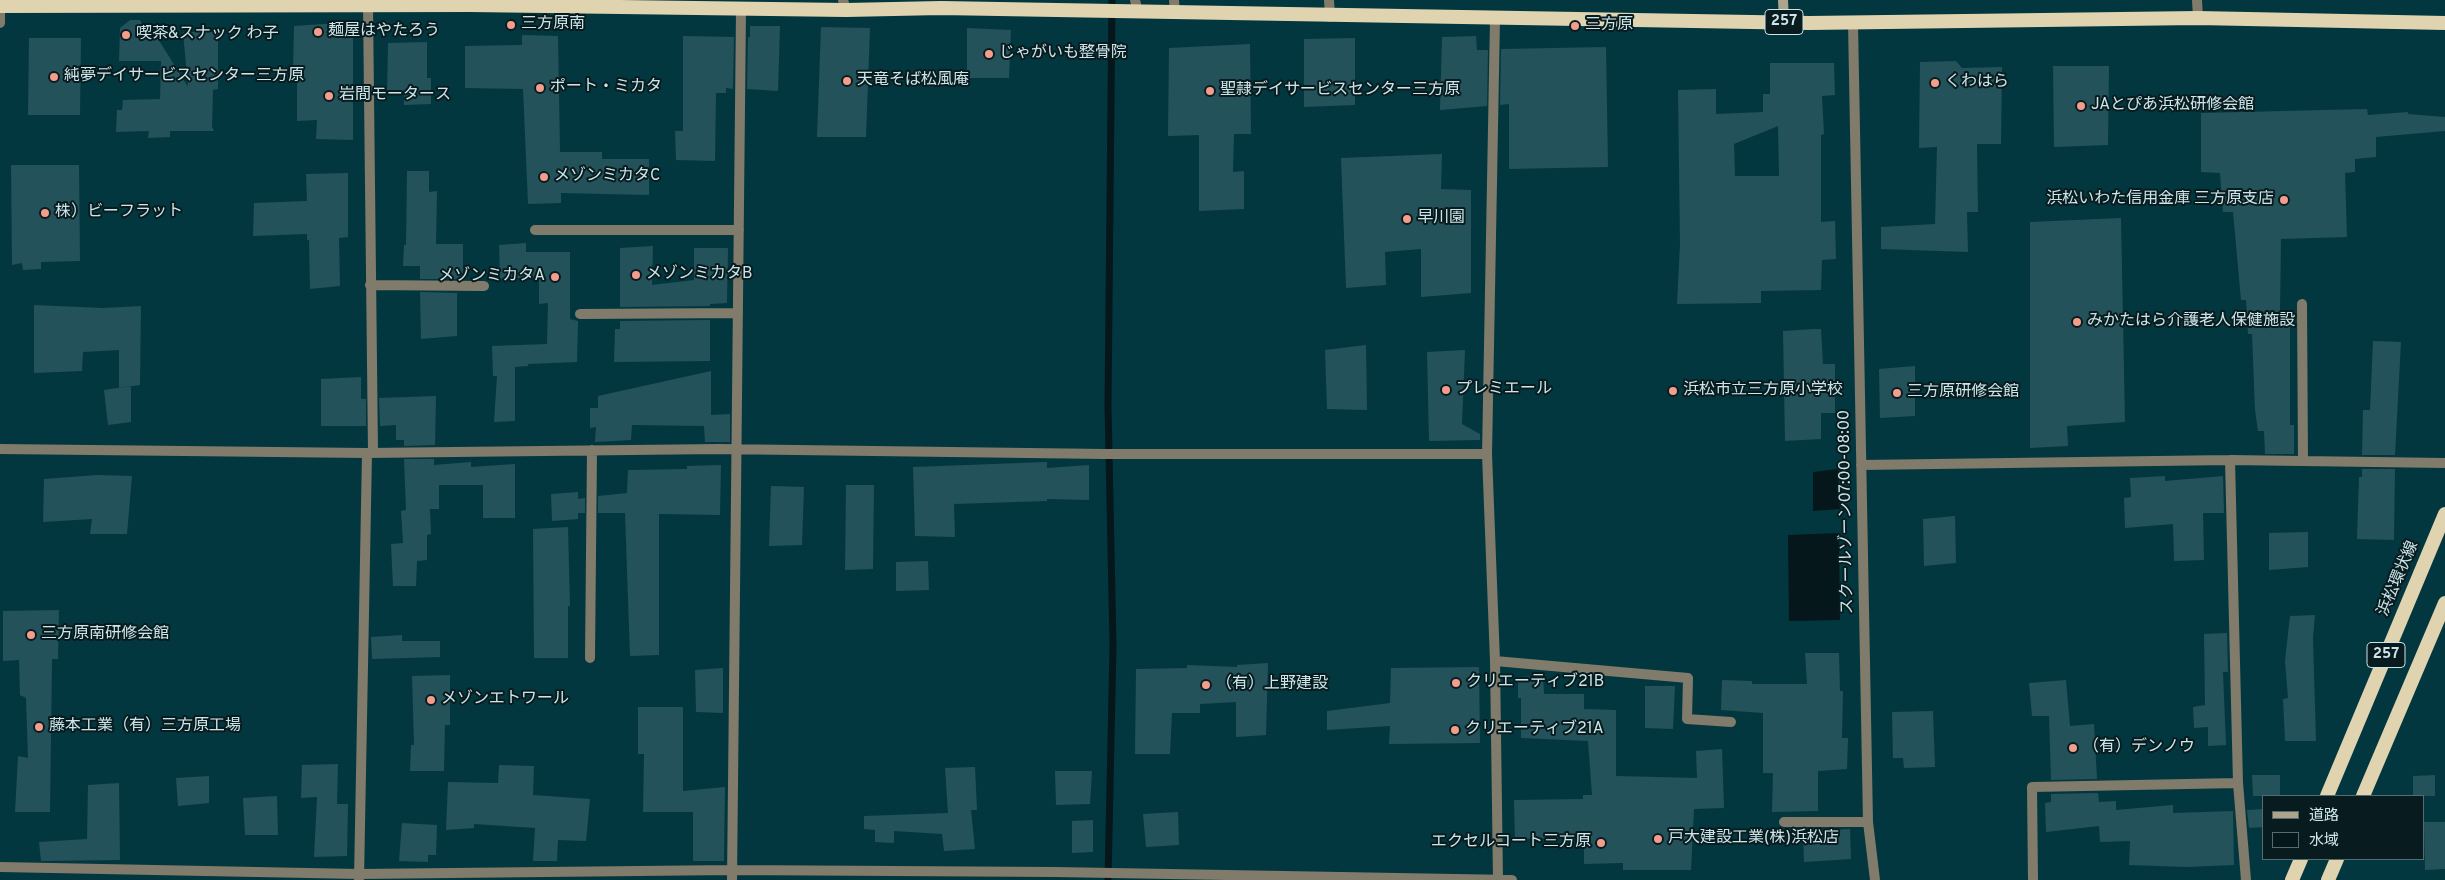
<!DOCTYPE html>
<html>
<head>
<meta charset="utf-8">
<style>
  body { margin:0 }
  #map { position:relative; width:2445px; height:880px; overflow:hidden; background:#03373f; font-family:Overpass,"Noto Sans JP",sans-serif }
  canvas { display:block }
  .legend { position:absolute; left:2262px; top:795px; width:162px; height:65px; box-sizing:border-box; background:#081c1f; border:1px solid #576c70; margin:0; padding:6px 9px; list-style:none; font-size:15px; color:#cde5e9 }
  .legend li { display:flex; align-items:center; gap:10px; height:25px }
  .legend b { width:25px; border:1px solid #576c70 }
</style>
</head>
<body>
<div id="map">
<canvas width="2445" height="880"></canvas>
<ul class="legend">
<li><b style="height:6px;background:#ada48c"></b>道路</li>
<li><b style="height:14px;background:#05171b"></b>水域</li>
</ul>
</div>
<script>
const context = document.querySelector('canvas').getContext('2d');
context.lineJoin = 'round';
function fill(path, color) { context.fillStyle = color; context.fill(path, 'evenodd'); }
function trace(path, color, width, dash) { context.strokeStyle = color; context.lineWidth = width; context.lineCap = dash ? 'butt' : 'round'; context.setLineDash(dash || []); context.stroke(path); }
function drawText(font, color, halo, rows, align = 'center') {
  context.font = font + ' Overpass,"Noto Sans JP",sans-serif'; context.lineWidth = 4; context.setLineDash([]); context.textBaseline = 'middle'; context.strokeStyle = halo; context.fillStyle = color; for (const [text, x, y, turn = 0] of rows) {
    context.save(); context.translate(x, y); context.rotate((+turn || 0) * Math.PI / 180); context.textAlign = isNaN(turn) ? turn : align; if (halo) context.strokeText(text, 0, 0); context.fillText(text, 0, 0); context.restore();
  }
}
fill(new Path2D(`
  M1838,469L1840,509L1813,511V472Z
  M1839,533L1840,620L1789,621L1788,535Z`), '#05171b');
trace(new Path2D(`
  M1108,880L1113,646L1108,406L1112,0`), '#05171b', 7);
fill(new Path2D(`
  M130,20H140L142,24L150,26L188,87L183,32H218V89L213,90L212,127L214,131H170V137L148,138L149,131L116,132L117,110H122L123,100L160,99L161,61H119L120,28Z
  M353,22V140L316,139L317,120L297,121V71H293L294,26Z
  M750,26H780L778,91L747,89L748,37H750Z
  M821,27L870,28L866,137H817Z
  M967,28L1011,30L1009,78H967Z
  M522,35L558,36L560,152H602V159H649V195L561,193V203L528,204L523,89L465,88V46L522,45Z
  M683,36L734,37L733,89L726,88V93H716L715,161L676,160L675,131H683Z
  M1476,36L1477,50H1488L1487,106L1440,110L1442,37Z
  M29,38H81L80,115H28Z
  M1355,38V105L1304,107V39Z
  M427,42V78H431V104L404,105V93L387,94L388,43Z
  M1250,44L1251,134H1234L1233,172L1244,171V209L1199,211V135L1168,136L1169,48Z
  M1606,47L1608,167L1509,169V104L1500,105L1501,49Z
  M1956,61L1962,68L2002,67L2001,144H1977L1978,212H1967L1968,252L1881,249V227L1935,224L1937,147L1919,148L1920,62Z
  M1770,63H1834L1835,95L1822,96L1824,134L1821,135V222L1835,221L1836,259L1822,260L1821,290L1761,291V303L1677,304L1680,244L1678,90L1716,89V114L1763,112V94H1770ZM1778,126L1779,176H1735L1734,144Z
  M2053,66H2109L2108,145L2054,147Z
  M2367,109L2368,115L2408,112V114L2445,117V131L2376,137V157L2355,159V172L2345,173L2347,237L2281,239L2280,312L2290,311V425H2294V454H2265L2264,431H2258L2255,410L2252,334H2248L2246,300H2241L2233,212H2223L2220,173L2201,172V113Z
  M1442,154L1441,189L1471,190V293L1421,297V249L1385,252L1386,285L1346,288L1341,158Z
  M11,165H79L80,261L41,262V269L23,270L22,263L12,265Z
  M407,171H429V192L437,191L436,244H463V279H420V266H403L404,245H406Z
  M348,173V237L339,238L340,286L310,289L309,240H307V234L253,236L254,203L307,201L306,174Z
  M2121,218L2125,422L2067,426L2068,446L2030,448V222Z
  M526,243V252H570V319L578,321L577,362L528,364V366L515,367V421L494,422L497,376H493L492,346L547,344L548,303L539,304V277L500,279L499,245Z
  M653,246L652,285L694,280V248H728L727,303L710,304V306L620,307V248Z
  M420,292L457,293V336L421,339Z
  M34,305L103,308L141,306L140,385L119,388V350L83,352L82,371L34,373Z
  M710,320V361L614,362L615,329H620V321Z
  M1814,329H1821L1823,364H1835V413H1821V439L1785,441L1783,331Z
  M2373,341L2401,342L2395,455H2362L2363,410H2370Z
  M1366,345L1367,410L1327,409L1325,350Z
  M1465,350L1462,424L1480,434V440L1429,441L1427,352Z
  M1915,366V416L1880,418L1879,369Z
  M711,371V415L730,414V442H705L704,426L632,425L631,440L595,442L596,427L590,428V408H598V396Z
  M361,377V399H366V426H321V379Z
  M131,386V422L108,425L104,390Z
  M436,396L435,445L404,446V440H396V425L380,426L379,398Z
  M404,459H434V465L471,462V467L515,464V518H483V485H439V509H430L431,534L427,535V560L417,561L416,586H393L391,544L403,543L401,511L406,510Z
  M1047,462V468L1089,465V500L1047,499V501L954,504L955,537L915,536L913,467Z
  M721,465L720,515L659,514V655L630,656L625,513H598V496L627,493L628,470L687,469V466Z
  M2362,469H2395L2394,540L2357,539L2359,477H2362Z
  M97,475L132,476L127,534H90L92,519L43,522L44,479Z
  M2165,476V481L2223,476L2224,513H2203L2204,560L2174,561L2173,524L2125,528L2124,498L2131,497L2130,478Z
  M846,485H874L873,569L845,570Z
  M771,486L804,487L802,545L769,546Z
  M578,492V499L585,498V513H578V519L552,521L551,494Z
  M1955,516L1956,563L1924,566L1923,519Z
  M568,527L570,606H568V658H534L533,529Z
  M2308,532V567L2269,570V533Z
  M928,561L929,590L896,591V562Z
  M59,610L58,659H52L50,812H15L18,756L28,758L26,698L20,695L19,660L3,661V611Z
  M2315,615L2313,638L2316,741H2285L2283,699L2288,698L2285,661L2290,616Z
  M2227,633L2228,672H2223L2226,745L2208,746V727L2194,728L2193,707L2205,705L2204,634Z
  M402,635V641H440V657L372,659L371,637Z
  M1805,653H1839L1840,691H1843L1842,738H1848L1847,769L1818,771V811L1772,812L1773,773H1763V713L1721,710L1722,680L1752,681V684H1807Z
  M1268,663L1266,735L1236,737V702L1200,704V713H1172L1170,754H1135L1136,669L1187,668V665L1237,667V665Z
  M1479,667L1480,743L1389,744L1390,726L1327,730V711L1390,703L1391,668Z
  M723,668V713L696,712L695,670Z
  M450,675V725H445L444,771H410L411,745H414L412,676Z
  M1543,676L1544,694H1584V709L1616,710V776L1697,778L1696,751L1722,749L1724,808L1694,809L1691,870H1623V863L1584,864V837L1515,839L1514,800L1583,799V795H1592L1588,741L1521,738V698H1518V677Z
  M2066,680L2070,726L2094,724L2097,779L2051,780L2049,716H2032L2029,683Z
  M1645,686H1675L1673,729L1645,728Z
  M638,707H683V791L725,787L724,861H693V812H643L644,754H638Z
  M1933,711L1935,767L1904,768L1903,758H1893L1892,712Z
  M338,764L337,804H348L347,856L314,857L317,797L301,798L302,765Z
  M499,765L534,766L533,795L590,799L586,841L558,840L557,861H533L535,828L474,824V828L446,830L448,782L498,783Z
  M975,767L977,810H971L975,849L944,851L942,834L894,831V843L875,842V830L864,829V816L948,813L945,768Z
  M1055,771H1092L1090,804L1056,805Z
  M2252,775H2280V796H2253Z
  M2435,775V796H2413V776Z
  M209,776V803L178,806L176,778Z
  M119,783L120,860L41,861L39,842L87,839L88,785Z
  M2098,793L2099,802L2116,801V810L2173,805V813L2233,811L2234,865L2187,867L2129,865L2130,841L2100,842L2099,826L2046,832L2045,803L2051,802V794Z
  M277,796L278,835H245L243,798Z
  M2264,809V827L2249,828L2247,810Z
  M1178,812L1179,845L1146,847L1143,814Z
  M1093,820V852L1072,853V821Z
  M2424,822H2445V869L2425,870Z
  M402,823L437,825L436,855H428V862L399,861Z
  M1850,829L1851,859L1804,862L1803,832Z`), '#24525a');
trace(new Path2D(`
  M843,0L846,10
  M1135,0L1138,13
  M1174,0L1175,14
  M1329,0L1330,17
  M2197,0L2198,18
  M368,6L373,452
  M1495,19L1487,454L1495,661L1498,880
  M0,23V1
  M1853,23L1868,822L1875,880
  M535,230H739
  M370,285L484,286
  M2302,304L2303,461
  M580,314L738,313
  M0,449L367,453L719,449L1105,454H1487
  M2230,460L2238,783L2246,880
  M1861,465L2230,460L2445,463
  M590,658L592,450
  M1495,661L1688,678L1687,719L1731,722
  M1784,822H1868
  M0,867L359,874L732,870L1055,872L1512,880
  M359,879L367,453
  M732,880L741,10
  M2033,880L2032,787L2238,783`), '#807b6b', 10);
trace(new Path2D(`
  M1783,0L1784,22`), '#ada48c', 10);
trace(new Path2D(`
  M0,6L470,5L846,10L941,8L1809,23L2198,18L2445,23
  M2327,796L2445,514
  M2363,796L2445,603
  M2292,880L2301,859
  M2328,880L2337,859`), '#e0d4b0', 14);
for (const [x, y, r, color] of [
  [511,25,5,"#f49d8d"],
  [1575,26,5,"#f49d8d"],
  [318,32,5,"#f49d8d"],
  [126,35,5,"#f49d8d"],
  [989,54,5,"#f49d8d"],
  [54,77,5,"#f49d8d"],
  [847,81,5,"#f49d8d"],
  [1935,83,5,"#f49d8d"],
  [540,88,5,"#f49d8d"],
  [1210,91,5,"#f49d8d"],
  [329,96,5,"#f49d8d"],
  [2081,106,5,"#f49d8d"],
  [544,177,5,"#f49d8d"],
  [2284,200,5,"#f49d8d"],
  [45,213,5,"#f49d8d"],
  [1407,219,5,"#f49d8d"],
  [636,275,5,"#f49d8d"],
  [555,277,5,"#f49d8d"],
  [2077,322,5,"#f49d8d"],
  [1446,390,5,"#f49d8d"],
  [1673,391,5,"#f49d8d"],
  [1897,393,5,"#f49d8d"],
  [31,635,5,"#f49d8d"],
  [1456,683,5,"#f49d8d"],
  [1206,685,5,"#f49d8d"],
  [431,700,5,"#f49d8d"],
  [39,727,5,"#f49d8d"],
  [1455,730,5,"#f49d8d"],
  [2073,748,5,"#f49d8d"],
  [1658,839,5,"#f49d8d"],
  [1601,843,5,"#f49d8d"]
]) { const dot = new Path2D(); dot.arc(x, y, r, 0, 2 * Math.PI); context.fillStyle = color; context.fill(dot); trace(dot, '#081c1f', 2); }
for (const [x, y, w] of [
  [1784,22,38],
  [2386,655,38]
]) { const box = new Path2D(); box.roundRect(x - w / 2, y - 12.5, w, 25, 4); context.fillStyle = '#081c1f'; context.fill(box); trace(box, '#cde5e9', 1); }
drawText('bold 15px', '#cde5e9', null, [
  ["257",1784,22],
  ["257",2386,655]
]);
drawText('16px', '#cde5e9', '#081c1f', [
  ["三方原南",521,25],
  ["三方原",1585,26],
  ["麺屋はやたろう",328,32],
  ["喫茶&スナック わ子",136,35],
  ["じゃがいも整骨院",999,54],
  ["純夢デイサービスセンター三方原",64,77],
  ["天竜そば松風庵",857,81],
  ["くわはら",1945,83],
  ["ポート・ミカタ",550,88],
  ["聖隷デイサービスセンター三方原",1220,91],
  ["岩間モータース",339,96],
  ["JAとぴあ浜松研修会館",2091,106],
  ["メゾンミカタC",554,177],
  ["浜松いわた信用金庫 三方原支店",2274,200,"right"],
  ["株）ビーフラット",55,213],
  ["早川園",1417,219],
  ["メゾンミカタB",646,275],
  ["メゾンミカタA",545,277,"right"],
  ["みかたはら介護老人保健施設",2087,322],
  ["プレミエール",1456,390],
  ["浜松市立三方原小学校",1683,391],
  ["三方原研修会館",1907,393],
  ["三方原南研修会館",41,635],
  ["クリエーティブ21B",1466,683],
  ["（有）上野建設",1216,685],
  ["メゾンエトワール",441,700],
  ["藤本工業（有）三方原工場",49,727],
  ["クリエーティブ21A",1465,730],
  ["（有）デンノウ",2083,748],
  ["戸大建設工業(株)浜松店",1668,839],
  ["エクセルコート三方原",1591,843,"right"]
], 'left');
drawText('16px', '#cde5e9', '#081c1f', [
  ["スクールゾーン07:00-08:00",1847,512,-91],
  ["浜松環状線",2399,579,-67]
]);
</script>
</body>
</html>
